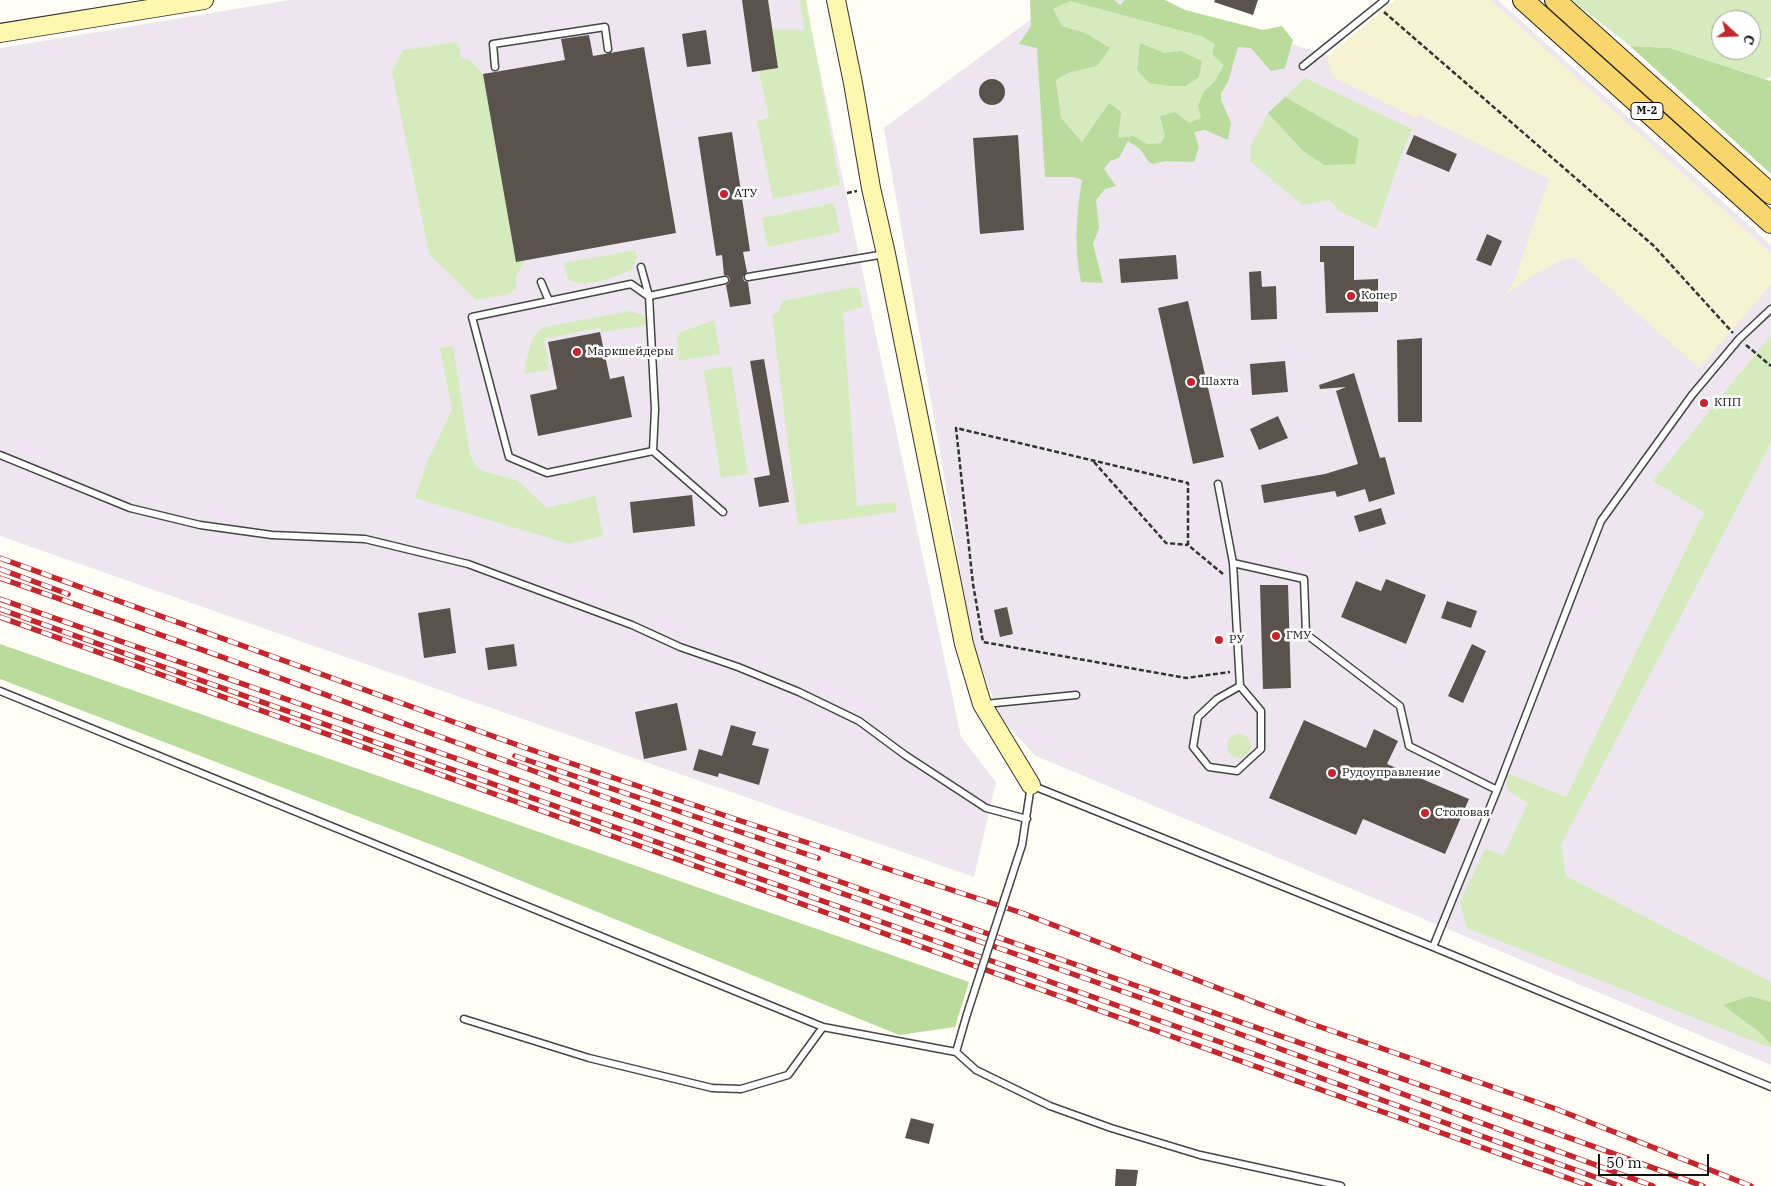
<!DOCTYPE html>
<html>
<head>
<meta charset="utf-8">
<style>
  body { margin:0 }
  #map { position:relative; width:1771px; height:1186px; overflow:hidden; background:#fffdf5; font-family:"IBM Plex Serif",serif }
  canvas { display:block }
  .north { position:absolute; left:1711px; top:10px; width:50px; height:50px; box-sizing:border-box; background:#fff; border:1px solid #a0a0a0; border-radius:50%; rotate:110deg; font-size:14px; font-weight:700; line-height:20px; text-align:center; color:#111 }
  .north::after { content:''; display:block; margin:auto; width:18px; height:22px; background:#c4262e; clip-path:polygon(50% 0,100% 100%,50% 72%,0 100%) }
  .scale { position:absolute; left:1598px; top:1154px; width:111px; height:22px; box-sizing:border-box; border:2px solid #111; border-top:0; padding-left:6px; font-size:15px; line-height:18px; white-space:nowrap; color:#111; -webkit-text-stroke:4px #fff; paint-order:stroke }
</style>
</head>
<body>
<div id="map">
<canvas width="1771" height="1186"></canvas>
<div class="north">С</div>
<div class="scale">50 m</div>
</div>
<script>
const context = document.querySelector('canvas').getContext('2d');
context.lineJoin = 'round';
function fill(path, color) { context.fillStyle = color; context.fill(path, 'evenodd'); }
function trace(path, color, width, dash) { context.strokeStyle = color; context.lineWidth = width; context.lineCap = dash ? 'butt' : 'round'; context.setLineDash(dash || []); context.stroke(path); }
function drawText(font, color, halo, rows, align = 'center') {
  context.font = font + ' "IBM Plex Serif",serif'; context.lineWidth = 5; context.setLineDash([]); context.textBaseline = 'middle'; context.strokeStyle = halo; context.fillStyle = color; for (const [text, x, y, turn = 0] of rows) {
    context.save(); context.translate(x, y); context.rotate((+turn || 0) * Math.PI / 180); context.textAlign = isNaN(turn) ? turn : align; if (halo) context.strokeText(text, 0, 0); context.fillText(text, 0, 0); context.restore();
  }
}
fill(new Path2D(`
  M290,0H805L961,737L996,782L974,877L0,536V48Z
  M1057,0H1145L1344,60L1420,0H1498L1771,245V1065L1036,756L1001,719L973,644L884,128Z`), '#eee6ef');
fill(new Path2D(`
  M1395,0H1491L1771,253V285L1699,368L1574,257L1560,261L1536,274L1505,295L1514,282L1549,179L1418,114L1416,118L1333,77L1327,57Z`), '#f6f3d4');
fill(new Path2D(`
  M799,0H806L840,185L773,199L757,121L769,118L759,71L778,68L772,29L805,30Z
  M1572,0H1771V77L1766,79L1670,48L1630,46ZM1721,20H1751V50H1721Z
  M1070,1L1201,36L1215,44L1224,65L1215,81L1204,92L1202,118L1189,123L1175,112L1161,116L1165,136L1161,143L1148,144L1133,136L1083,142L1061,118L1056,80L1068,73L1097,66L1085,33L1062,26L1052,9Z
  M458,42L461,59H469L483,74L525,260L516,276V289L509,294L476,300L429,254L392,71L403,50Z
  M1305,78L1412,129L1402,153L1376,229L1338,210L1330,200L1302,205L1250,161L1251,145L1268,113L1301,150L1359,139L1285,97Z
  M834,203L840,232L768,247L762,218Z
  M635,250L637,257L632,270C611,277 589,290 568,279L564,263Z
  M855,287L859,289L863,307L843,312L857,506L895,502L897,512L798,525L772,315L779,311L782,301Z
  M630,311L644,316L648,325L602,332L599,328L544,339L549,370L524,374C528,358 528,336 544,327Z
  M714,320L720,354L679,361L677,337L681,332Z
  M1771,335V443L1561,845L1566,876L1771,982V1002L1750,996L1723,1005L1758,1031L1771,1044V1048L1467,928L1460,903L1485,849L1504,855L1528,803L1507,790V773L1566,797L1704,512L1653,481Z
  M453,346L470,455L476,466L485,472L517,480L547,508L595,496L603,536L569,544L415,498L428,460L452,410L440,348Z
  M731,366L748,474L721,478L704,373L705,370Z
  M1227 746a12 12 0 1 1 24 0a12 12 0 1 1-24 0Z`), '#d5ebbd');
fill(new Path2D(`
  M1030,0H1114L1120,5L1125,0H1165L1185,10L1263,30L1282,26L1293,40L1285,68L1271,71L1251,48L1238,47L1228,82L1221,93V100L1231,123L1228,140L1205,130L1194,132L1199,147L1194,162L1165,161L1153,164L1149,162L1140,149L1128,141L1119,158L1110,161L1104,169L1116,186L1105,189L1096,200L1099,228L1093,244L1103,283L1081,282C1074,245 1076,218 1082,180L1074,177H1045L1037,48L1019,44L1031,26ZM1070,1L1201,36L1215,44L1212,54L1224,65L1215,81L1204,92L1198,105L1201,118L1189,123L1175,112L1160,116L1165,136L1161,143L1148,144L1133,136L1118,138L1121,112L1109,103L1082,142L1061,118L1056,80L1068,73L1097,66L1110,48L1085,33L1062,26L1053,9Z
  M1140,43L1164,53L1181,51L1202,61L1199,77L1186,86H1170L1149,83L1137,70Z
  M1630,46L1670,48L1771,81V174Z
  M1285,97L1359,139L1355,164L1324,165L1302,150L1268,113Z
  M0,644L969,982L955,1027L899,1035L453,853L0,679Z
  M1750,996L1771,1002V1044L1758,1031L1723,1005Z`), '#b9dc9c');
fill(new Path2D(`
  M742,0H768L778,68L752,72Z
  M1215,0H1258L1253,15L1214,2Z
  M706,30L711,64L687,67L682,34Z
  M589,35L593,56L644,47L676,233L516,262L483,74L565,60L561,39Z
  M979 92a13 13 0 1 1 26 0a13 13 0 1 1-26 0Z
  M732,132L750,251L743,252L747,272L743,277L744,281L748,282L751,304L730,307L726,285L729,283L730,279L728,276L724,275L722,255L716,256L698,137Z
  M1018,135L1024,230L980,234L973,138Z
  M1414,135L1457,154L1449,172L1406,154Z
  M1487,234L1502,241L1491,266L1476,260Z
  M1320,246H1354V280L1378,279V312L1326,313L1324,262H1320Z
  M1176,255L1178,279L1121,283L1119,259Z
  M1261,271L1262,287L1276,286L1277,319L1251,320L1249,272Z
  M1188,301L1224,457L1193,464L1158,308Z
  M600,332L610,379L624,376L632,417L538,436L530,395L557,389L548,342Z
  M1422,338V422H1398L1397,340Z
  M764,359L789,502L759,507L754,478L770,475L750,361Z
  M1285,361L1288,392L1252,395L1250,364Z
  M1354,373L1380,458L1385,457L1395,494L1369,502L1365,489L1337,497L1335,491L1264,503L1261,485L1325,474L1358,464L1336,391L1346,387L1320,389L1319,385Z
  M1278,416L1288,438L1259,450L1250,429Z
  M692,495L695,526L633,533L630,502Z
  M1381,508L1386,524L1359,532L1354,516Z
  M1386,579L1426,595L1406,644L1341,617L1356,581L1381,591Z
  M1260,585H1288L1291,688L1263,689Z
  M1447,601L1477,611L1471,628L1441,618Z
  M1007,607L1013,634L1000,637L994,610Z
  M450,608L456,653L424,658L418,613Z
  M514,644L517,666L488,670L485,648Z
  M1472,644L1486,651L1463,703L1448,696Z
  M677,703L687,750L644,759L635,712Z
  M1304,720L1366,748L1374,729L1398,741L1387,764L1469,799L1445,854L1363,819L1356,835L1269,798Z
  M731,725L756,732L752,745L769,749L759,785L719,773L718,777L693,770L699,749L722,756Z
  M911,1118L934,1124L929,1144L905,1138Z
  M1116,1169L1138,1170L1136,1186H1115Z`), '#5a524d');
const lane = new Path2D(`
  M1303,66L1385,0
  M495,67L493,44L605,27L608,49
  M641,267L649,296L655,409L653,451L547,473L509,457L472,317L631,284L648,296H649L725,280
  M748,277L885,254
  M541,282L549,301
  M653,451L723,512
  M0,455L130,508L200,525L272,535L365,539L468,564L632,625L680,647L738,667L799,692L859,721L905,755L986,808L1027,819
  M1218,484L1233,563L1304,579L1306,634L1400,706L1409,746L1497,790
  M1233,563L1240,686L1261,711V749L1237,771L1209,767L1193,747L1198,717L1217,699L1240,686
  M0,691L823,1027L956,1052
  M985,704L1076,695
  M1022,845L1031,785L1433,947L1771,1087
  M1433,947L1497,790L1601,521L1692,395L1739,339L1771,309
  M967,1014L956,1052L976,1070L1050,1106L1111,1128L1200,1155L1341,1186
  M464,1019L589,1058L712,1088L741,1089L788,1075L823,1027`);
const secondary = new Path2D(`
  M836,0L853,83L871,188L886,254L964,644L982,704L1031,785
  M0,33L204,0`);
const primary = new Path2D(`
  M1523,0L1771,223
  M1555,0L1771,194`);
trace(lane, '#444', 9);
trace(secondary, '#333', 20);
trace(primary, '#222', 22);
trace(new Path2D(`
  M1384,12L1654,246L1733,333
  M847,193L857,191
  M1746,345L1771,366
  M1094,462L1166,543L1188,545
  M1223,574L1188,545V483L956,428L973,584L983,642L1186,678L1230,672`), '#333', 2.5, [5, 2.5]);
trace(lane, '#fff', 6);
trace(secondary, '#fff6b0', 18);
trace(primary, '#f9d66b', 20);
const rail = new Path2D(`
  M0,558L523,747L741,821L1022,913L1309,1023L1556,1109L1751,1186
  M0,569L68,594
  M0,578C243,662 484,754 726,841C1051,958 1379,1068 1703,1186
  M0,599L1150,1001L1653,1186
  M0,609L1296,1069L1620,1186
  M0,617L1590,1186
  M515,756L818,858`);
trace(rail, '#c4262e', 5.5);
trace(rail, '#fff', 4, [11]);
const laneBridge = new Path2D(`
  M967,1014L1022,845`);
trace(laneBridge, '#444', 9, []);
trace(laneBridge, '#fff', 6);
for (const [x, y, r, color] of [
  [724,194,5,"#c4262e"],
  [1351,296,5,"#c4262e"],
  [577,352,5,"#c4262e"],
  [1191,382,5,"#c4262e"],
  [1704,403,5,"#c4262e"],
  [1276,636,5,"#c4262e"],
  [1219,640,5,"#c4262e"],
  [1332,773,5,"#c4262e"],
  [1425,813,5,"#c4262e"]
]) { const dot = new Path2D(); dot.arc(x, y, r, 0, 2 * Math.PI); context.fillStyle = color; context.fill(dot); trace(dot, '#fff', 2); }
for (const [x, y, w] of [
  [1647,111,32]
]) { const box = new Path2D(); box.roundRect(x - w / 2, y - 8.5, w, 17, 4); context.fillStyle = '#fff'; context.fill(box); trace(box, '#111', 1); }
drawText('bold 11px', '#111', null, [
  ["М-2",1647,111]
]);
drawText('12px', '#111', '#fff', [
  ["АТУ",734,194],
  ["Копер",1361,296],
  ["Маркшейдеры",587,352],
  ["Шахта",1201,382],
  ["КПП",1714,403],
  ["ГМУ",1286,636],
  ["РУ",1229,640],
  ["Рудоуправление",1342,773],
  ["Столовая",1435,813]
], 'left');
</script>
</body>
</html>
